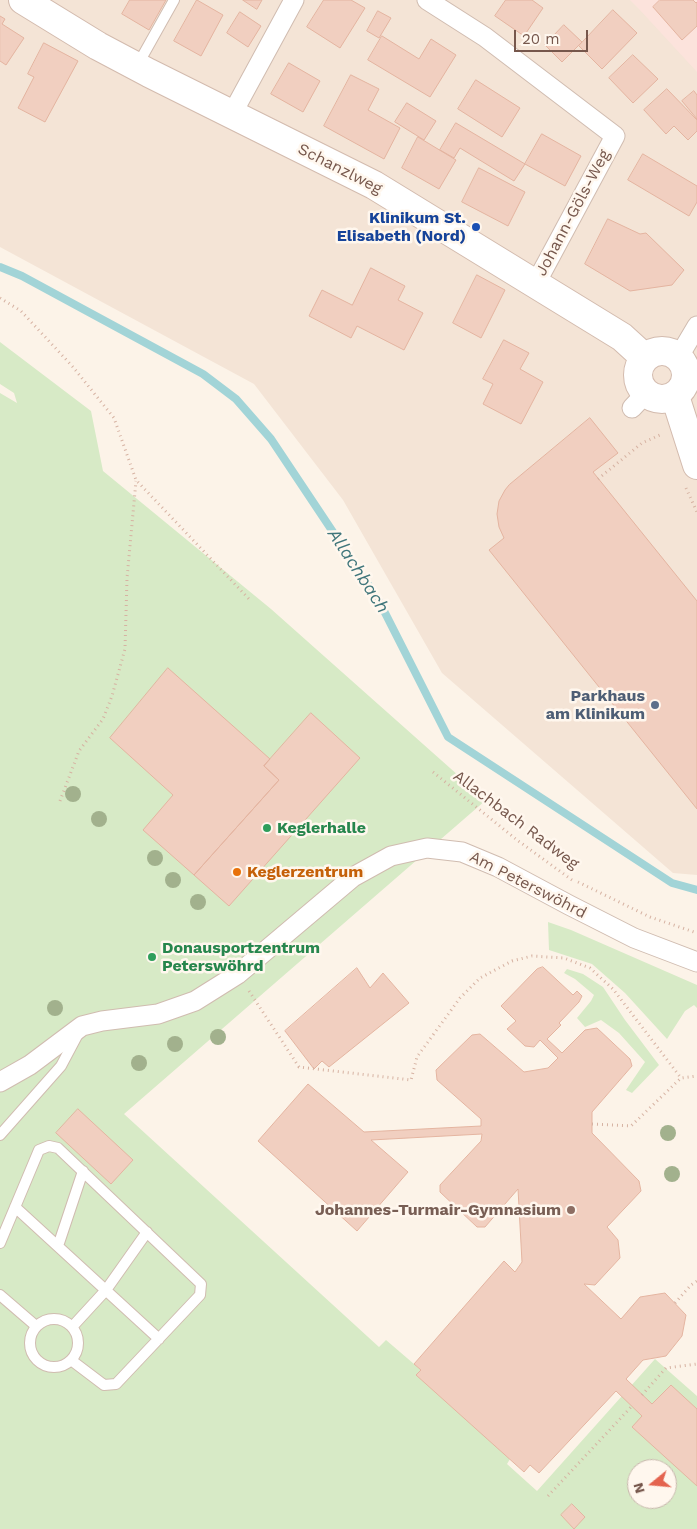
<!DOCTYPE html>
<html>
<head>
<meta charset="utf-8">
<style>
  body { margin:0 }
  #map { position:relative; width:697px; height:1529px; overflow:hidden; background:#fcf3e8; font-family:"Work Sans",sans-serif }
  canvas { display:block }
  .north { position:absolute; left:627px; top:1459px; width:50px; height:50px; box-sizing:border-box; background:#fff7ee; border:1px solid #c8b7ad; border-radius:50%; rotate:253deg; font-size:14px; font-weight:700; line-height:20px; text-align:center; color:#76574c }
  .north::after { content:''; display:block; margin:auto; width:18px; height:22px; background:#e4644f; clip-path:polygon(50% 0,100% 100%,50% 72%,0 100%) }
  .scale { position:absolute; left:514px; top:30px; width:74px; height:22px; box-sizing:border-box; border:2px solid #76574c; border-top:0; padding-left:6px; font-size:15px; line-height:18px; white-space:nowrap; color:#76574c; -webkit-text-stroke:4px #fff7ee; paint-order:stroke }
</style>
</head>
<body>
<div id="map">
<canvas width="697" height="1529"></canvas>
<div class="north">N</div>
<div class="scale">20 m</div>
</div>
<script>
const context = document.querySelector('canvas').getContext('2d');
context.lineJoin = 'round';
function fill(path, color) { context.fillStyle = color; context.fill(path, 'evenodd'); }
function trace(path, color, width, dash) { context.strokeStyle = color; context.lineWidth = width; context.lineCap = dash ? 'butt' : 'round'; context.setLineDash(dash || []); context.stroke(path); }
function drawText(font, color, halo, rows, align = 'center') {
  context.font = font + ' "Work Sans",sans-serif'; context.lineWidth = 5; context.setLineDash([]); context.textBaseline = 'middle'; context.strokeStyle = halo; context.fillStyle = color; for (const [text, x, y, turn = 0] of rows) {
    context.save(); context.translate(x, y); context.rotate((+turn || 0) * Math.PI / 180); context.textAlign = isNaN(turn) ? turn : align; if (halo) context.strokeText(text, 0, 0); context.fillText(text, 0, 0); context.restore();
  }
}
fill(new Path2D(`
  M0,0H697V875L673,873L442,673L343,500L254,384L0,247Z`), '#f4e4d6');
fill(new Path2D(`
  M630,0H697V72L638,8Z`), '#fce3dc');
fill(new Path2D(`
  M0,342L91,411L103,471L271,609L486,800L124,1114L379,1347L386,1340L421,1370L417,1375L510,1459L507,1464L537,1491L655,1359L697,1396V1529H0V393L17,403L14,393L0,384ZM637,1469H667V1499H637Z
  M548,922L571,930L697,985V1008L694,1005L685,1011L667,1039L625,993L592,964L549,950Z
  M567,969L583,974L603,987L625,1020L659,1065L632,1093L626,1090L645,1062L619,1033L601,1020L585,1027L577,1018L591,1001L594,995L575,979L564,973Z`), '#d7eac6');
trace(new Path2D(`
  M0,267L22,276L203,374L236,399L271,439L379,601L448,737L672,883L697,890`), '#a2d4d7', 8);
const building = new Path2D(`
  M130,0H166L149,30L122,14Z
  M197,0L223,15L201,56L174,41Z
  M243,0H262L257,9Z
  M324,0H351L365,8L340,48L307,27Z
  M506,0H532L543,8L524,36L495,16Z
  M660,0H693L696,3L697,2V26L682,40L653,7Z
  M613,10L637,33L602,69L579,46Z
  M378,11L391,18L379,38L367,31Z
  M240,12L261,26L248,47L227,33Z
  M0,16L5,19L2,24L24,38L6,65L0,61Z
  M564,25L582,42L562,62L545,45Z
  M382,36L419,59L431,39L456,55L430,97L368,60Z
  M44,43L78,61L45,122L18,108L34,77L28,74Z
  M633,55L658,79L633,103L609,78Z
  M289,63L320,81L303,112L271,94Z
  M351,75L379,89L368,110L400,128L384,159L324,126Z
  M476,80L520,108L502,137L458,109Z
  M667,89L697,120V131L688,140L674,126L666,134L644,110Z
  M694,91L697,95V119L682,101Z
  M407,103L436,121L424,140L395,122Z
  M456,123L525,164L514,181L460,148L454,158L440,150Z
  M542,134L581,156L565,186L525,164Z
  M418,137L456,160L439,189L402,168Z
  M643,154L697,186V202L689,216L628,180Z
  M479,168L525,192L508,226L462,202Z
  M608,219L640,234L646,233L684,270L672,285L630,291L585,264Z
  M371,268L405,286L398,300L423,313L404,350L357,326L351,338L309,316L322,290L352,305Z
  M477,275L505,290L481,338L453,323Z
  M504,340L529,353L520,369L543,382L521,424L483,404L493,384L483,379Z
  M590,418L618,453L593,472L697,601V809L489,550L504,538L499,527L497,514L499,501L505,490L509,485Z
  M168,668L270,759L264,766L279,780L194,875L143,830L173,795L110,738Z
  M311,713L360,758L229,906L194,875L279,780L264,766Z
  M543,967L573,995L577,991L582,996L579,1002L559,1023L561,1025L547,1039L562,1053L585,1030L597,1028L630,1059L632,1066L592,1112V1133L639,1181L641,1191L607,1227L618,1240L620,1258L595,1285L584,1284L621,1319L640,1297L665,1293L686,1315L682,1336L666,1356L643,1360L626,1379L652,1404L671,1385L697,1409V1486L632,1427L642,1416L616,1391L539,1473L530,1465L524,1472L416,1375L421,1370L414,1364L504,1261L515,1272L522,1262L518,1189L485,1227H477L440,1192V1185L481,1141L482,1134L371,1140L408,1172L357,1231L258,1141L308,1084L364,1132L481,1126V1119L437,1080L436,1070L472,1035L480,1034L524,1072L548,1068L558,1058L540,1040L534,1047L525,1046L507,1029L516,1021L501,1006L537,969Z
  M357,968L370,988L383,973L409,1003L329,1067L322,1061L314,1069L285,1031Z
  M78,1109L133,1160L111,1184L56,1133Z
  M572,1504L585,1517L574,1529L561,1515Z`);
fill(building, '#f1cfc0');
trace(building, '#e4b4a0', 1);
const lane = new Path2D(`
  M137,66L174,0
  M0,1135L61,1066L78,1034
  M15,1207L159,1339
  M0,1243L39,1150L49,1146L58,1148L201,1284L200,1295L116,1384L104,1385L71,1360
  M58,1246L83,1171
  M0,1295L36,1326
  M30 1343a24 24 0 1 1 48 0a24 24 0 1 1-48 0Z
  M72,1327L106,1290L147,1232`);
const street = new Path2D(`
  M427,0L485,37L615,136L536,283
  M232,114L294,0
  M678,358L697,326
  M632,408L646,393
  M0,1082L30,1065L82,1026L102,1021L158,1014L195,1001L238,974L353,877L391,856L427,848L462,852L498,867L569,905L634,938L697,962`);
const secondary = new Path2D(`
  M23,0L98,46L149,73L374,185L622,337L645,358
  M638 375a24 24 0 1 1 48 0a24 24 0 1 1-48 0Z
  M675,396L697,465`);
trace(lane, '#d0bcb0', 12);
trace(street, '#d0bcb0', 21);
trace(secondary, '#d3bbae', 30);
trace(new Path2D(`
  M0,298L21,311L73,367L114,418L136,480L249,599
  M598,479L642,443L660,435
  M686,488L697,512
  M433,772L517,840L572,880
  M60,801L79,751L103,719L112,696L125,649L127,578L136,481
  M578,882L650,917L697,933
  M249,991L299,1067L411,1080L417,1057L460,998L480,978L512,961L532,956L564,958L590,968L613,989L681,1078
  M592,1124L631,1126L681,1078L697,1076
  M675,1303L691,1285L697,1281
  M642,1395L666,1368L697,1364
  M548,1496L632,1406`), '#d6b2a2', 3, [1, 4]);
trace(lane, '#fff', 10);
trace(street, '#fff', 19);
trace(secondary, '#fff', 28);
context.fillStyle = '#a2b18d';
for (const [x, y] of [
  [73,794],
  [99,819],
  [155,858],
  [173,880],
  [198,902],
  [55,1008],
  [218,1037],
  [175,1044],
  [139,1063],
  [668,1133],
  [672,1174]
]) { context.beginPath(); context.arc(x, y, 8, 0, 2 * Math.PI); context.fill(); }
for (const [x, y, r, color] of [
  [476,227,5,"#1a4fb4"],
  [655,705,5,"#5c6f8a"],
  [267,828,5,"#2e9e5b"],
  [237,872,5,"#e8710a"],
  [152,957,5,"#2e9e5b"],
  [571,1210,5,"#8d6e63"]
]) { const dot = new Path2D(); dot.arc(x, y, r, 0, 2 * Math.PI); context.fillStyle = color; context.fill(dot); trace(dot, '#fff7ee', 2); }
drawText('16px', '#76574c', '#fff7ee', [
  ["Schanzlweg",340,169,27],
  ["Johann-Göls-Weg",573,213,-62],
  ["Allachbach Radweg",516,820,37],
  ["Am Peterswöhrd",528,885,27]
]);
drawText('bold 16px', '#164399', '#fff7ee', [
  ["Klinikum St.",466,218],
  ["Elisabeth (Nord)",466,236]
], 'right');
drawText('bold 16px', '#4e5e75', '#fff7ee', [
  ["Parkhaus",645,696],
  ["am Klinikum",645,714]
], 'right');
drawText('bold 16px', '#27864d', '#fff7ee', [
  ["Keglerhalle",277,828],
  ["Donausportzentrum",162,948],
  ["Peterswöhrd",162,966]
], 'left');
drawText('bold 16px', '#c56008', '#fff7ee', [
  ["Keglerzentrum",247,872]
], 'left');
drawText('bold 16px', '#785e54', '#fff7ee', [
  ["Johannes-Turmair-Gymnasium",561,1210]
], 'right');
drawText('italic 18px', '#40767b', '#fff7ee', [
  ["Allachbach",358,571,57]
]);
</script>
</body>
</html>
